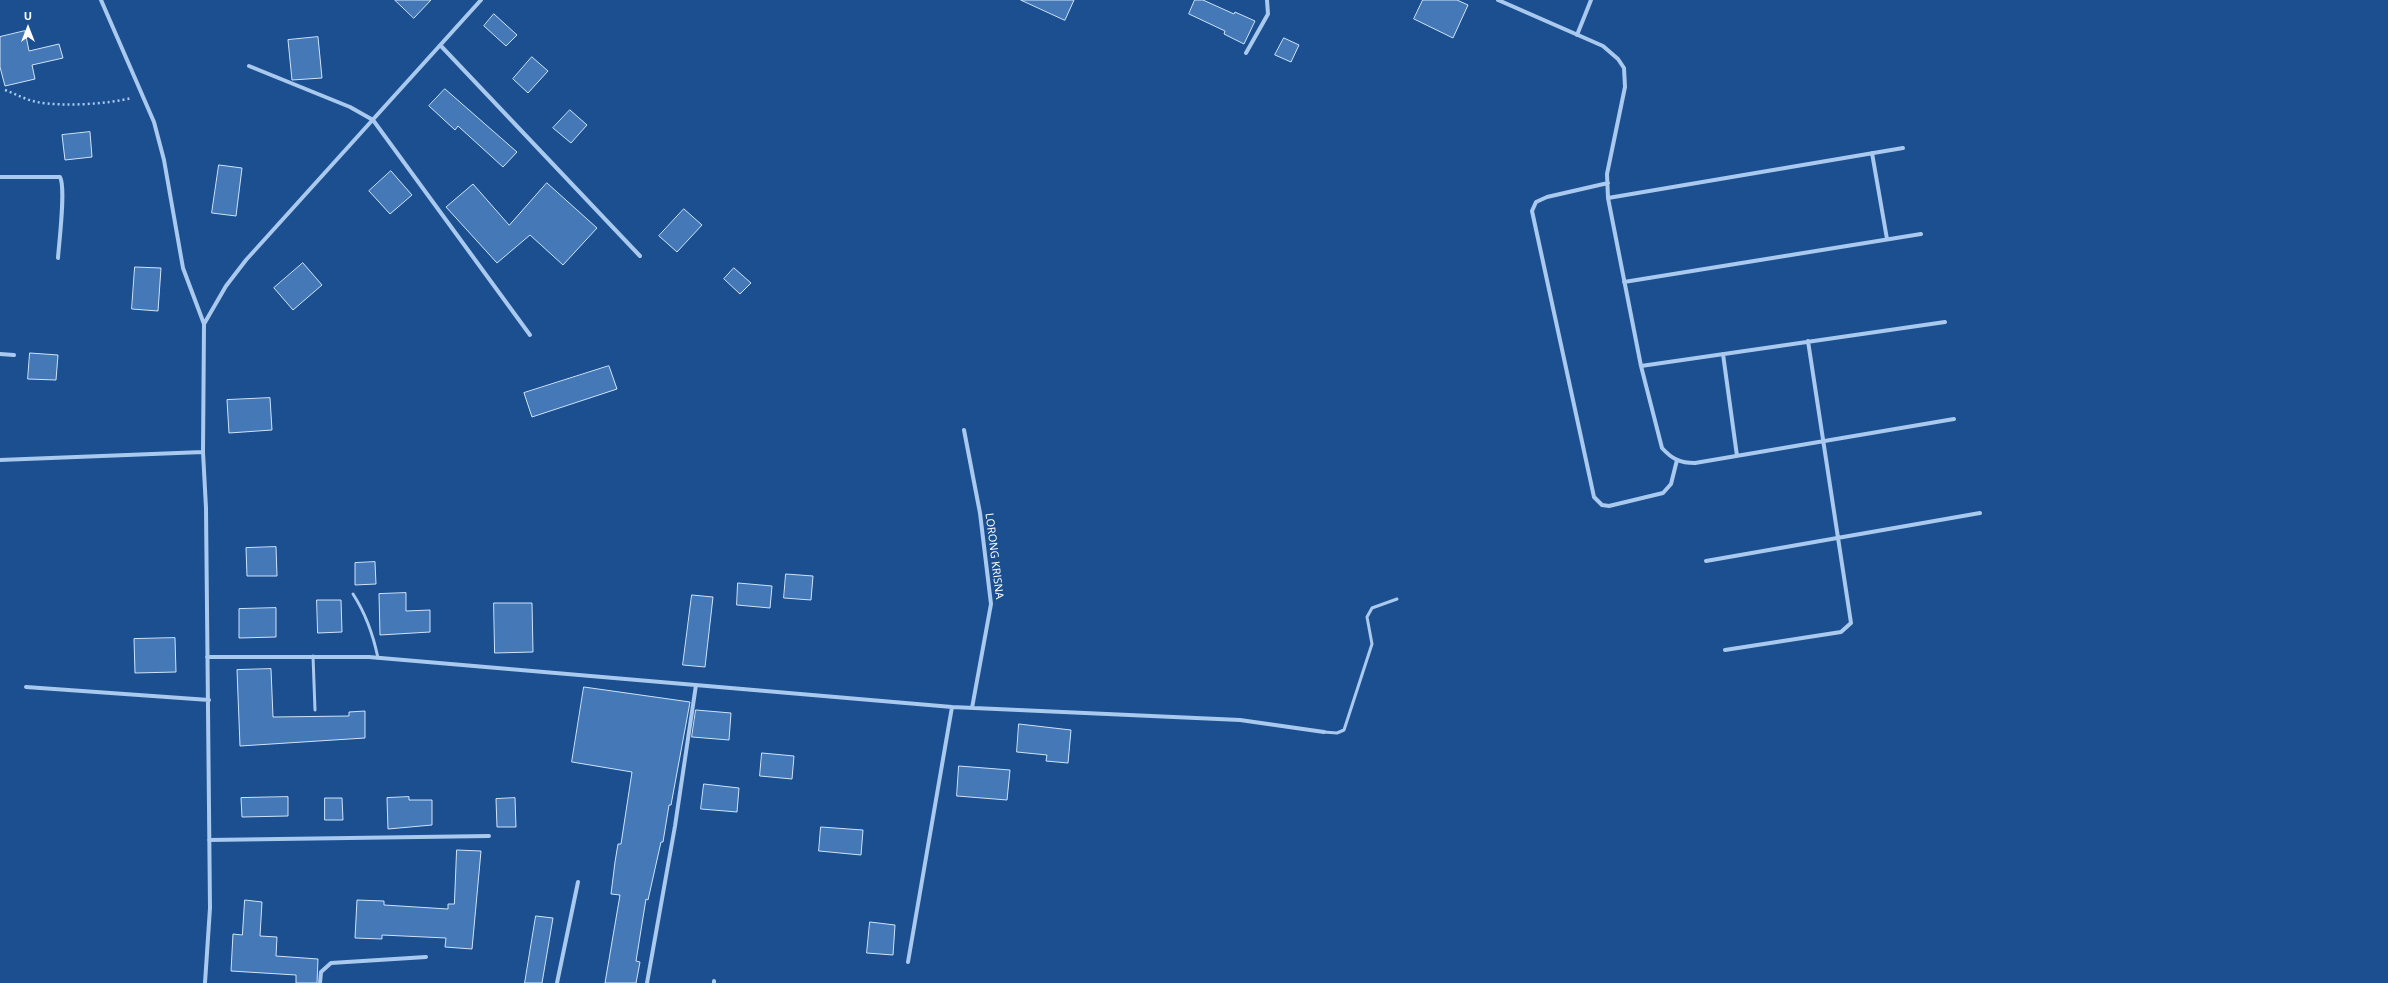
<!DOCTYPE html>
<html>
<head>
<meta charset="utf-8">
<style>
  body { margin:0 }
  #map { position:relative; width:2388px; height:983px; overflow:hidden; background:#1b4f8f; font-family:"Open Sans",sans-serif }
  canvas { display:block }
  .north { position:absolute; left:8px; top:8px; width:40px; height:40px; -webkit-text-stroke:3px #1b4f8f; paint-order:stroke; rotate:0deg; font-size:11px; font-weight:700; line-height:16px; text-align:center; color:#fff }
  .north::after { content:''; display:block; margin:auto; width:14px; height:18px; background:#fff; clip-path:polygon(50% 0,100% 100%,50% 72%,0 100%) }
</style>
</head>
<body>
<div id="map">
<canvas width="2388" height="983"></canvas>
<div class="north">U</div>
</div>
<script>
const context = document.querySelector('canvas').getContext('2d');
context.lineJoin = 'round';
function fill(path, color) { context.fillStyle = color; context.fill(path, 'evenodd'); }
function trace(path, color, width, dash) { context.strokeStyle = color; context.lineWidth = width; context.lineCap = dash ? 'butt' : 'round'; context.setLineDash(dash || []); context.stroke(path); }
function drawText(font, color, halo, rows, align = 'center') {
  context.font = font + ' "Open Sans",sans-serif'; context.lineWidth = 3.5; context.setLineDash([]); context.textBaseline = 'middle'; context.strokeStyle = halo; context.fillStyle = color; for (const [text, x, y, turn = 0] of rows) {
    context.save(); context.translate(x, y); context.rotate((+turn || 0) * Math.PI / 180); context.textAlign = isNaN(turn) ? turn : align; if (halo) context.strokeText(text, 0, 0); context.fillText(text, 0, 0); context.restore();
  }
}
const building = new Path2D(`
  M395,0H431L414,18Z
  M1021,0H1074L1065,20Z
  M1195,0H1203L1234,14L1235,12L1255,21L1244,44L1224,34L1225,31L1189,14Z
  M1423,0H1457L1468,5L1453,38L1414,19Z
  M494,14L517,35L506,46L484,26Z
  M25,31L29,51L59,44L63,58L32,65L35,79L5,86L0,67V37Z
  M318,37L322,78L292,80L288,40Z
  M1284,38L1299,45L1291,62L1275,55Z
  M532,57L548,71L528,93L513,79Z
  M445,89L517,152L503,167L458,126L455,130L429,106Z
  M570,110L587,125L571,143L553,128Z
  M90,132L92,157L65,160L62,135Z
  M219,165L242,168L236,216L212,213Z
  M391,171L412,195L390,214L369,191Z
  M547,183L597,228L563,265L530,235L497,263L446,207L473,184L509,225Z
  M684,209L702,225L677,252L659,236Z
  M303,263L322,285L293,310L274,288Z
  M135,267L161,268L158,311L132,309Z
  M734,268L751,283L740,294L724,279Z
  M30,353L58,355L56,380L28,379Z
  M609,366L617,389L532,417L524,393Z
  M270,398L272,430L229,433L227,400Z
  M276,547L277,576H247L246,548Z
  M375,562L376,584L355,585V563Z
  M786,574L813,576L811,600L784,598Z
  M738,583L772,586L770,608L737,605Z
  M406,593V611L430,610V632L380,635L379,594Z
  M692,595L713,597L705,667L683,665Z
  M317,600H341L342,632L318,633Z
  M494,603H532L533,652L495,653Z
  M276,608V637L239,638V609Z
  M175,638L176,672L135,673L134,639Z
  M271,669L273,717L349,716V712L365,711V738L240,746L237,670Z
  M584,687L690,702L671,805H669L663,842H661L648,900L646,899L636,961L640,962L636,983H605L620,895L611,894L615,862L618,844H621L632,772L572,762Z
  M696,710L731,713L729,740L692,737Z
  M1019,724L1071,730L1068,763L1046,761L1047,755L1017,752Z
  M762,753L794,756L792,779L760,776Z
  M959,766L1010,770L1007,800L957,796Z
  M704,784L739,788L737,812L701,809Z
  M288,797V816L242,817L241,798Z
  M409,797V800H432V825L388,829L387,798Z
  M325,798H342L343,820H325Z
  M515,798L516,827H497L496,799Z
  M821,827L863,830L861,855L819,851Z
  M457,850L481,851L472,949L445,947L446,938L382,935V939L355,938L357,900L384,901V905L448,909V904H454Z
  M245,900L262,902L260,936L277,937L276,956L318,959L317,983H296V975L231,971L233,934L242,935Z
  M536,916L553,918L542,983H525Z
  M870,922L895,925L893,955L867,953Z`);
fill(building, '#4478b7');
trace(building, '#cfe3fa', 1);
trace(new Path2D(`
  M5,90C16,94 26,100 37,102C64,107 106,104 132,98`), '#a9c9ee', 2.5, [2, 3]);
trace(new Path2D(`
  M353,594C366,614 373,634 378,658
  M313,656L315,710
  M1324,732L1337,733L1344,730L1372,644L1367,617L1372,608L1397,599`), '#a9c9ee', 3);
trace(new Path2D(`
  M101,0L154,122L164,160L183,268L204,324
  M1498,0L1603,46L1618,59L1624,68L1625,87L1607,174L1608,198L1641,366L1662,448C1672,459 1680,463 1695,463L1954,419
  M1577,35L1591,0
  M441,46L640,256
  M1246,53L1268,14L1267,0
  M249,66L350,107L373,120L530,335
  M1872,153L1887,239
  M0,177H60C66,187 59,243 58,258
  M1608,183L1547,197L1536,202L1532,211L1594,497L1602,505L1609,506L1663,493L1671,484L1677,460
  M1608,198L1903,148
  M1624,282L1921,234
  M0,354L14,355
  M1723,354L1737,456
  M1641,366L1945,322
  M964,430L980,513L991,604L972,708
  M0,460L203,452
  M1706,561L1980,513
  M1725,650L1841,632L1851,623L1808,341
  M207,657H369L952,707L1240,720L1324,732
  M26,687L209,700
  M209,840L489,836
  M908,962L952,707
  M205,983L210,908L206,508L203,452L204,324L226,286L246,260L481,0
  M320,983L321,972L331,963L426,957
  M557,983L578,882
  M647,983L675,826L696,685
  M714,983V981`), '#a9c9ee', 4);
drawText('11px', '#fff', '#1b4f8f', [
  ["LORONG KRISNA",994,556,83]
]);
</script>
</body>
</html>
